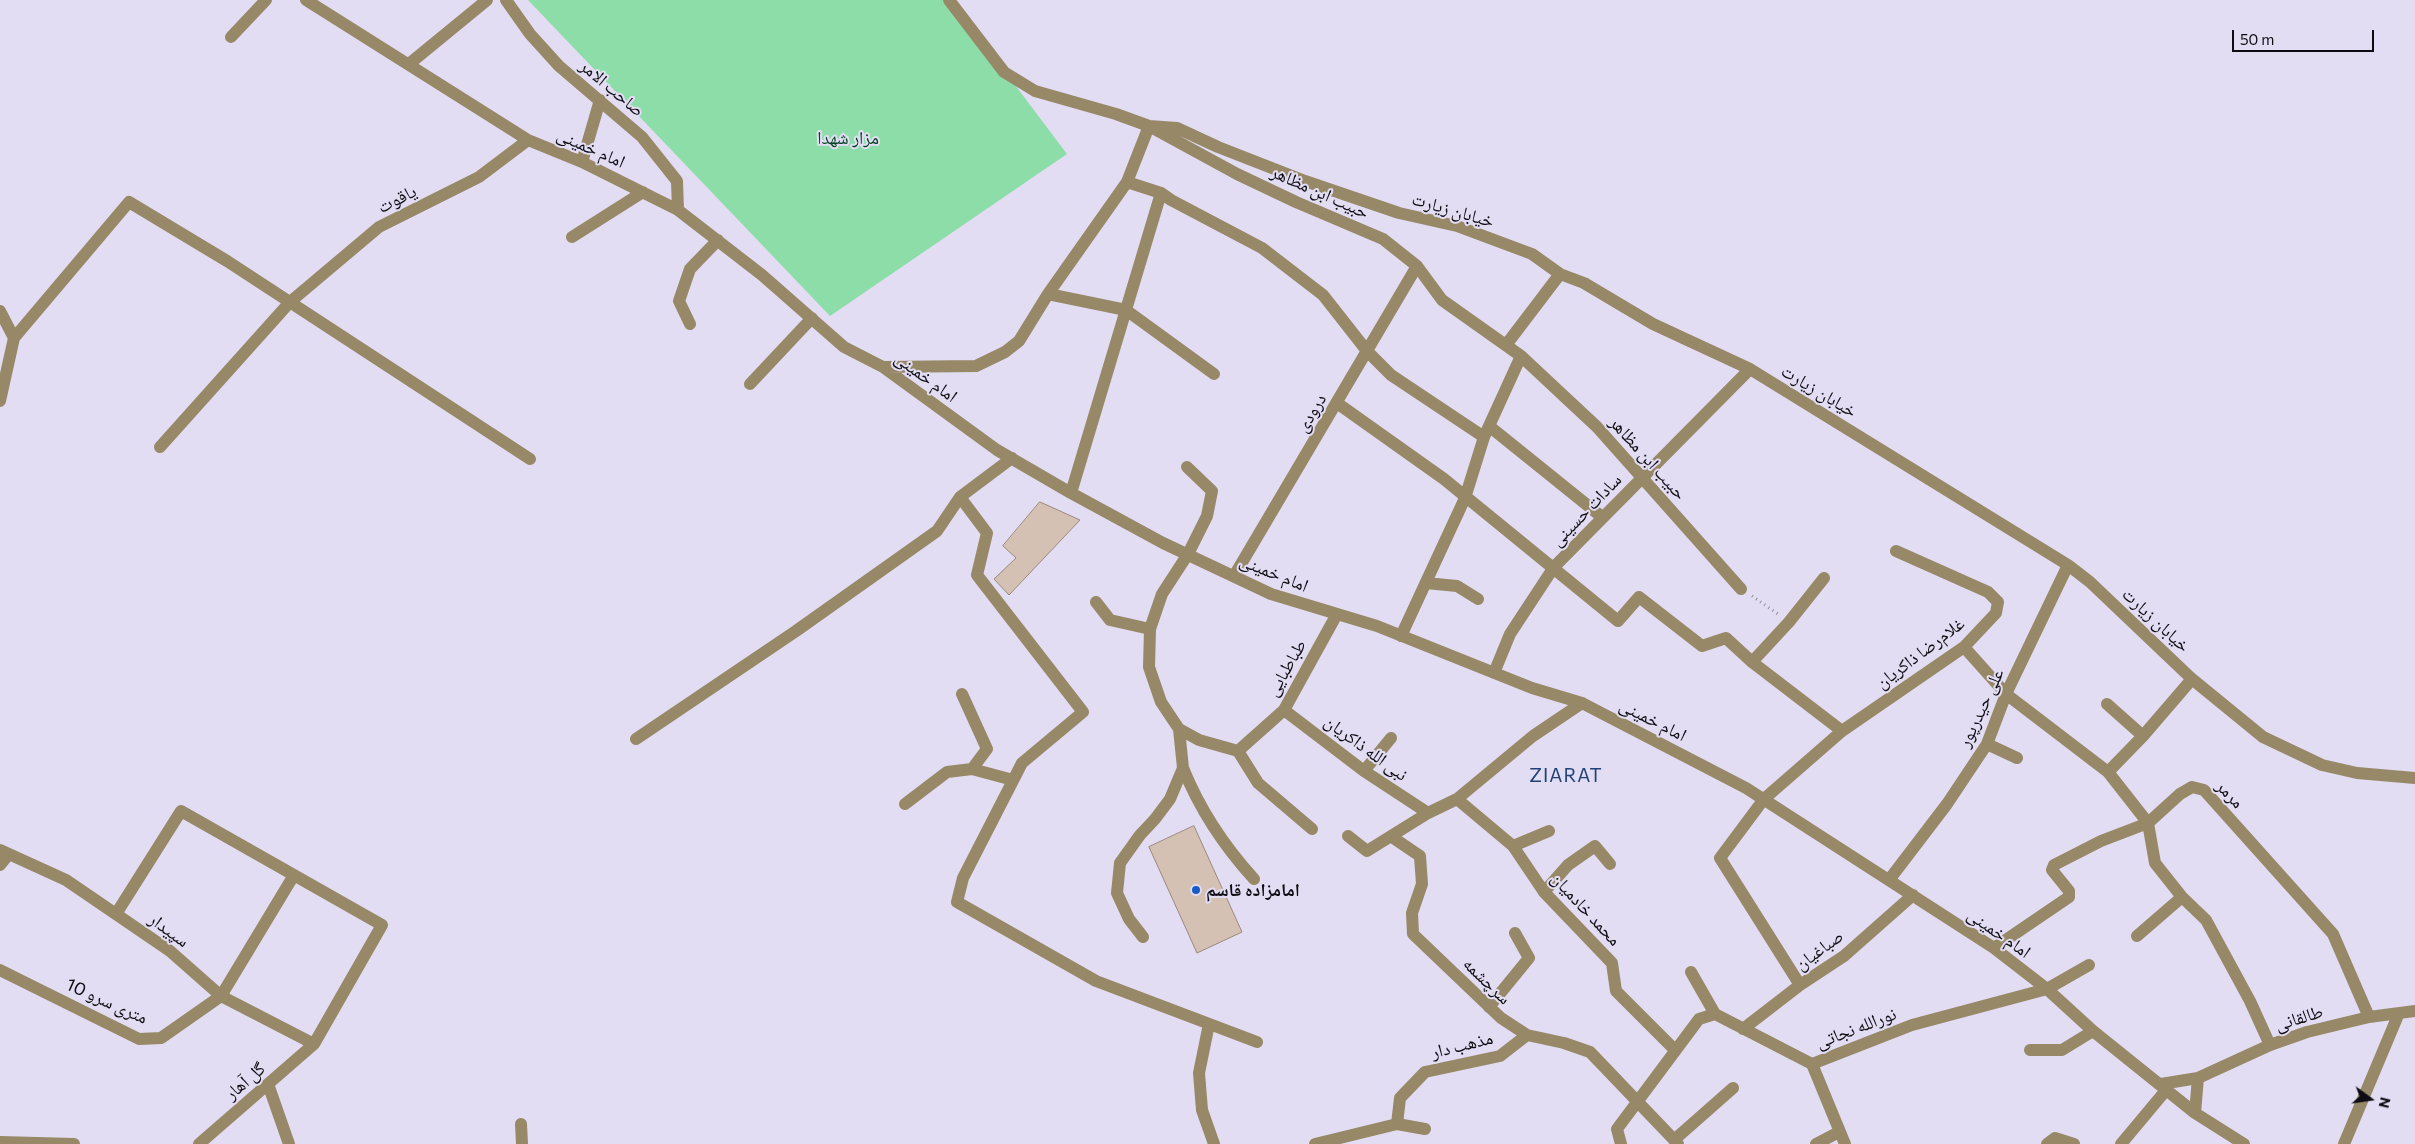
<!DOCTYPE html>
<html>
<head>
<meta charset="utf-8">
<style>
  body { margin:0 }
  #map { position:relative; width:2415px; height:1144px; overflow:hidden; background:#e2ddf2; font-family:Commissioner,sans-serif }
  canvas { display:block }
  .north { position:absolute; left:2345px; top:1074px; width:50px; height:50px; -webkit-text-stroke:4px #e2ddf2; paint-order:stroke; rotate:104deg; font-size:14px; font-weight:700; line-height:20px; text-align:center; color:#0e0c13 }
  .north::after { content:''; display:block; margin:auto; width:18px; height:22px; background:#0e0c13; clip-path:polygon(50% 0,100% 100%,50% 72%,0 100%) }
  .scale { position:absolute; left:2232px; top:30px; width:142px; height:22px; box-sizing:border-box; border:2px solid #0e0c13; border-top:0; padding-left:6px; font-size:15px; line-height:18px; white-space:nowrap; color:#0e0c13; -webkit-text-stroke:4px #e2ddf2; paint-order:stroke }
</style>
</head>
<body>
<div id="map">
<canvas width="2415" height="1144"></canvas>
<div class="north">N</div>
<div class="scale">50 m</div>
</div>
<script>
const context = document.querySelector('canvas').getContext('2d');
context.lineJoin = 'round';
function fill(path, color) { context.fillStyle = color; context.fill(path, 'evenodd'); }
function trace(path, color, width, dash) { context.strokeStyle = color; context.lineWidth = width; context.lineCap = dash ? 'butt' : 'round'; context.setLineDash(dash || []); context.stroke(path); }
function drawText(font, color, halo, rows, align = 'center') {
  context.font = font + ' Commissioner,"Noto Naskh Arabic",sans-serif'; context.lineWidth = 4; context.setLineDash([]); context.textBaseline = 'middle'; context.strokeStyle = halo; context.fillStyle = color; for (const [text, x, y, turn = 0] of rows) {
    context.save(); context.translate(x, y); context.rotate((+turn || 0) * Math.PI / 180); context.textAlign = isNaN(turn) ? turn : align; if (halo) context.strokeText(text, 0, 0); context.fillText(text, 0, 0); context.restore();
  }
}
fill(new Path2D(`
  M528,0H951L1067,154L830,316Z`), '#8ddda9');
const building = new Path2D(`
  M1040,502L1080,520L1009,595L994,579L1016,558L1003,546Z
  M1194,826L1242,932L1197,953L1149,847Z`);
fill(building, '#d5c1b4');
trace(building, '#9a887c', 1);
trace(new Path2D(`
  M1752,596L1778,614`), '#938f9f', 3, [1, 4]);
trace(new Path2D(`
  M306,0L528,140L582,162L678,210L762,275L844,347L883,367L997,450L1071,493L1163,543L1271,594L1377,626L1532,688L1582,703L1746,788L1994,948L2047,989L2093,1031L2195,1113L2244,1144
  M506,0L530,34L559,66L642,137L677,181L678,210
  M949,0L1004,72L1035,91L1116,114L1149,126L1237,174L1296,202L1383,239L1417,266L1442,300L1521,356L1597,427L1741,589
  M231,37L266,0
  M409,64L487,0
  M1149,126L1177,128L1218,147L1305,181L1399,213L1457,226L1532,254L1560,274L1584,283L1653,324L1750,369L2068,565L2090,582L2192,679L2263,737L2322,765L2357,773L2415,778
  M582,162L600,100
  M1127,182L1161,193L1171,200L1262,248L1323,295L1367,351L1391,375L1484,437
  M572,237L643,192
  M1048,294L1126,310L1214,374
  M0,311L14,338L129,202L227,261L530,459
  M690,324L679,301L690,269L718,240
  M1506,345L1560,274
  M883,367L976,366L1005,352L1019,341L1048,294L1127,182L1149,126
  M750,384L812,318
  M0,401L14,338
  M1337,403L1444,479L1618,621L1639,597L1702,646L1726,638L1752,662L1842,731
  M1489,426L1602,517
  M160,447L290,302L379,227L479,177L528,140
  M1071,493L1161,193
  M960,497L987,533L977,575L1083,712L1022,763L963,878L957,902L1096,981L1257,1042
  M1234,576L1417,266
  M1426,583L1457,586L1478,599
  M1096,602L1110,620L1150,629
  M1401,636L1465,498L1484,437L1521,356
  M1964,647L2006,694L2108,772L2148,823L2155,863L2182,897L2206,920L2250,1001L2270,1045
  M1752,662L1789,622L1824,578
  M1494,673L1510,634L1554,567L1750,369
  M962,694L987,749L972,769
  M2107,704L2143,736
  M1284,710L1364,771L1428,813
  M1179,729L1199,740L1238,751L1284,710L1337,614
  M636,739L796,631L937,531L960,497L1012,458
  M1987,744L2017,758
  M1238,751L1258,783L1312,829
  M1183,768C1200,810 1223,845 1254,879
  M1364,771L1391,738
  M2108,772L2143,736L2192,679
  M1457,799L1513,846L1544,892L1612,963L1616,991L1675,1050
  M905,804L947,772L972,769L1013,780
  M1348,836L1367,851L1428,813L1457,799L1533,736L1582,703
  M1392,837L1420,856L1422,884L1412,913L1413,934L1501,1018L1527,1035L1564,1043L1590,1052L1678,1144
  M1513,846L1549,831
  M0,850L66,880L170,951L221,996L314,1044
  M0,865L8,855
  M1889,880L1947,804L1987,744L2006,694L2068,565
  M1544,892L1568,865L1595,846L1610,864
  M116,914L181,811L382,925L314,1044L199,1144
  M2137,936L2182,897
  M1143,937L1129,919L1117,893L1120,863L1140,835L1155,819L1170,799L1183,768L1179,729L1161,702L1149,667L1150,629L1162,594L1188,554L1207,516L1212,491L1187,467
  M1994,948L2069,897V891L2052,870L2054,865L2101,841L2148,823L2180,794L2192,787L2204,790L2333,934L2369,1017
  M0,970L139,1039L161,1038L221,996L294,875
  M1691,972L1715,1014
  M1800,985L1720,858L1764,799L1842,731L1964,647L1996,613L1998,602L1988,592L1896,551
  M1489,1007L1529,958L1515,933
  M1209,1024L1199,1073L1202,1110L1214,1144
  M1743,1029L1800,985L1844,956L1913,895
  M2030,1050H2062L2093,1031
  M1812,1064L1845,1144
  M268,1084L289,1144
  M2161,1084L2198,1078L2270,1045L2307,1032L2369,1017L2415,1011
  M2195,1113L2198,1078
  M521,1124L522,1144
  M1397,1124L1425,1129
  M1674,1140L1733,1088
  M0,1142L74,1144
  M1315,1144L1397,1124L1400,1098L1425,1072L1500,1056L1527,1035
  M1621,1144L1617,1129L1699,1019L1715,1014L1812,1064L1912,1025L2047,989L2089,965
  M1816,1144L1839,1132
  M2047,1144L2055,1138L2074,1144
  M2121,1144L2167,1089
  M2344,1144L2399,1013`), '#978867', 12);
for (const [x, y, r, color] of [
  [1196,890,5,"#165bc6"]
]) { const dot = new Path2D(); dot.arc(x, y, r, 0, 2 * Math.PI); context.fillStyle = color; context.fill(dot); trace(dot, '#e2ddf2', 2); }
drawText('18px', '#0e0c13', '#e2ddf2', [
  ["صاحب الامر",612,88,40],
  ["امام خمینی",591,148,24],
  ["حبیب ابن مظاهر",1320,192,24],
  ["یاقوت",397,199,-27],
  ["خیابان زیارت",1453,210,16],
  ["امام خمینی",926,377,36],
  ["خیابان زیارت",1819,391,31],
  ["درودی",1311,413,-59],
  ["حبیب ابن مظاهر",1648,458,48],
  ["سادات حسینی",1586,510,-46],
  ["امام خمینی",1274,573,22],
  ["خیابان زیارت",2156,620,43],
  ["غلام‌رضا ذاکریان",1920,653,-37],
  ["طباطبایی",1286,668,-60],
  ["علی حیدرپور",1981,708,-65],
  ["امام خمینی",1653,720,27],
  ["نبی الله ذاکریان",1366,748,36],
  ["مرمر",2230,794,46],
  ["محمد خادمیان",1586,909,47],
  ["سپیدار",169,930,36],
  ["امام خمینی",1999,933,35],
  ["صباغیان",1819,950,-36],
  ["سرچشمه",1487,981,44],
  ["10 متری سرو",107,1001,24],
  ["طالقانی",2299,1018,-17],
  ["نورالله نجاتی",1856,1028,-21],
  ["مذهب دار",1462,1045,-14],
  ["گل آهار",245,1081,-41]
]);
drawText('18px', '#004624', '#e2ddf2', [
  ["مزار شهدا",848,138]
]);
drawText('bold 18px', '#0e0c13', '#e2ddf2', [
  ["امامزاده قاسم",1206,890]
], 'left');
context.letterSpacing = '1px';
drawText('19px', '#1f4176', '#e2ddf2', [
  ["ZIARAT",1566,776]
]);
context.letterSpacing = '0px';
</script>
</body>
</html>
